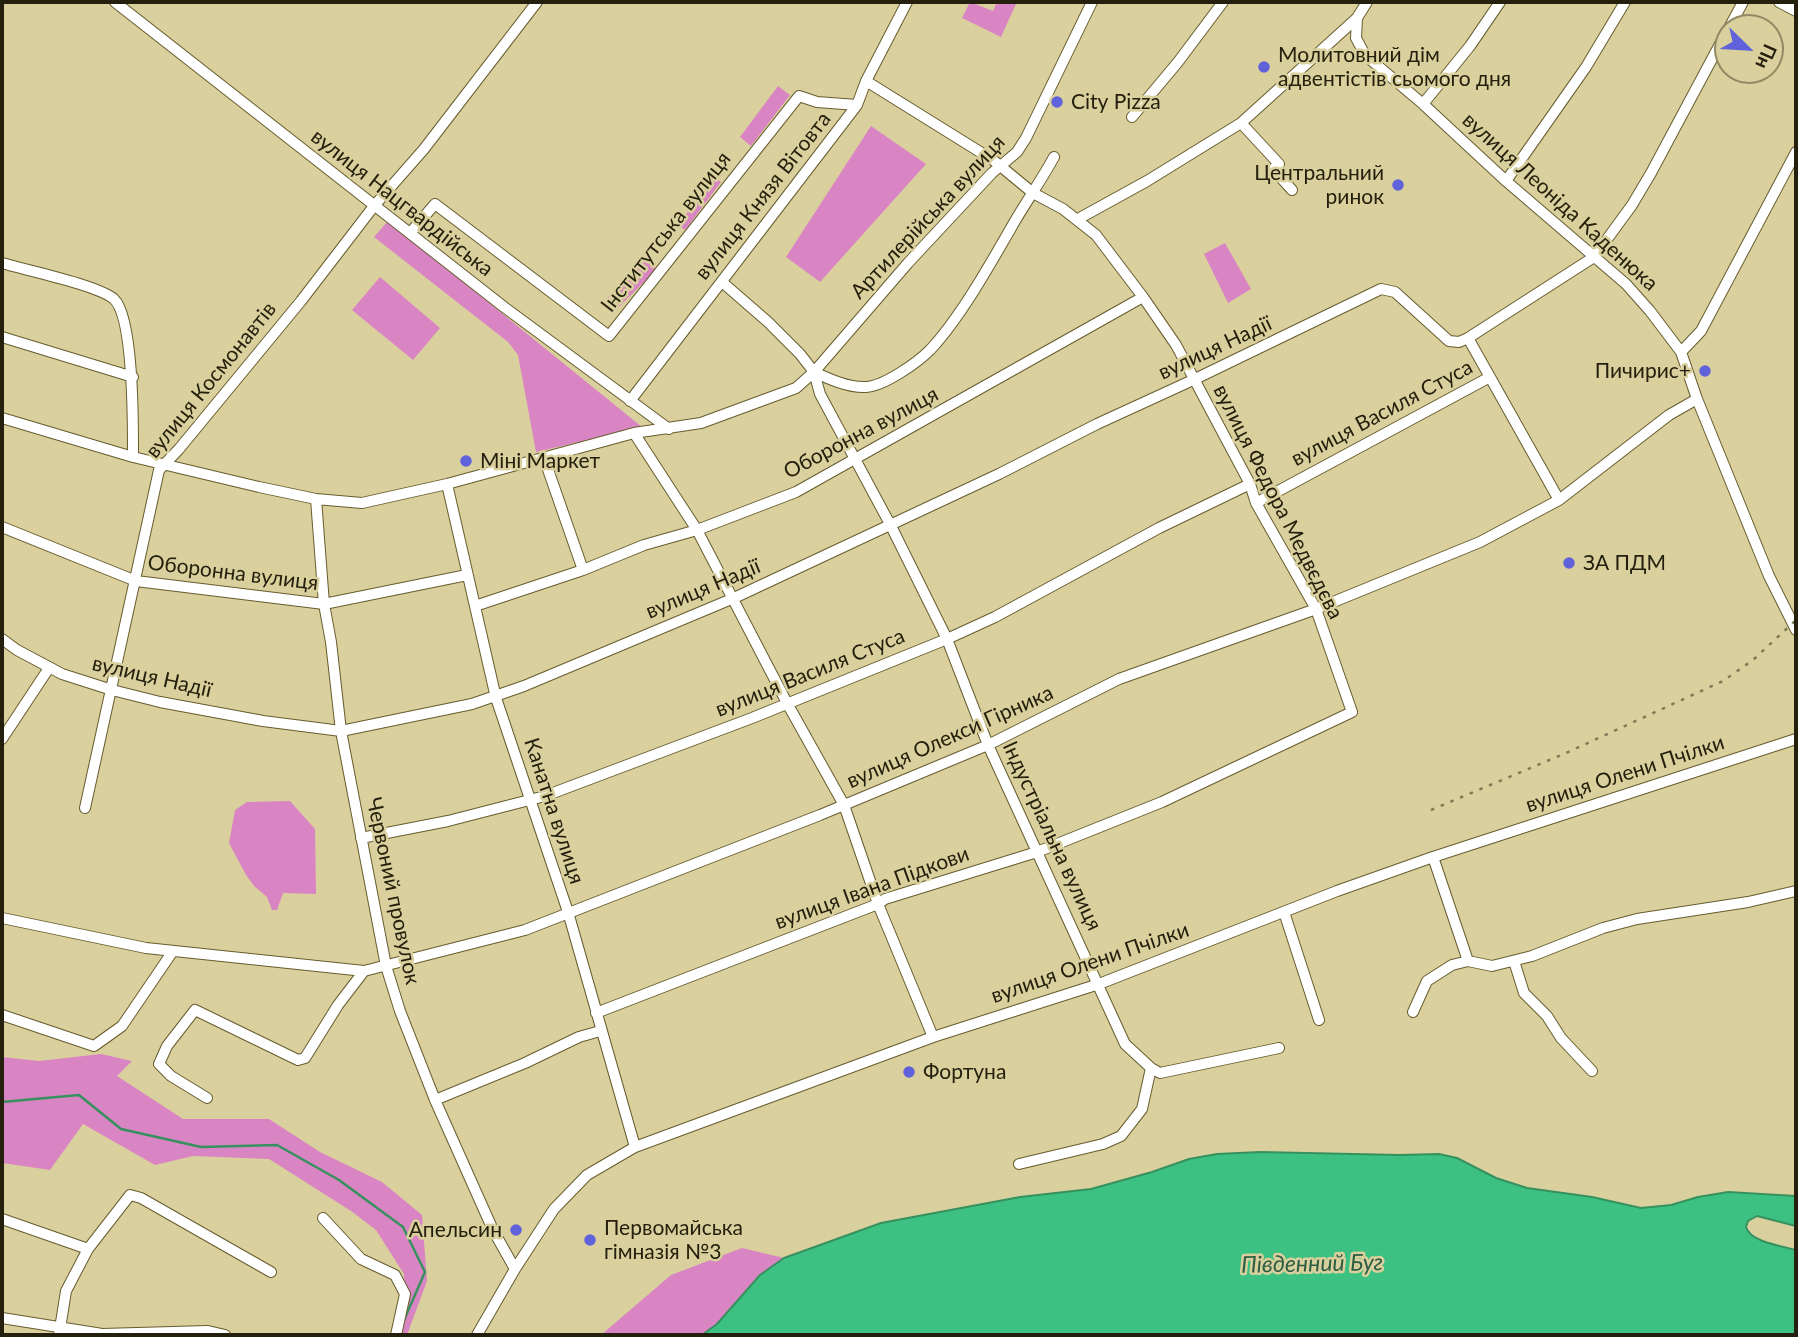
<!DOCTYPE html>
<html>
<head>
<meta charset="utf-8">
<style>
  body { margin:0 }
  #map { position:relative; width:1798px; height:1337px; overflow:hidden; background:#dad09e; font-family:Lato,sans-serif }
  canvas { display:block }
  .frame { position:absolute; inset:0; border:4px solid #24200d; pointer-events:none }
  .north { position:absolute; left:1714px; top:14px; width:70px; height:70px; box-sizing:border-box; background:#dad09e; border:2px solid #918a64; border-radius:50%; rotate:114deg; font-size:19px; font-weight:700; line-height:28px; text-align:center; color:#24200d }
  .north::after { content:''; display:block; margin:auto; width:24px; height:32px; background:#5f62da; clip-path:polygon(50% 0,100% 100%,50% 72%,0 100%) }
</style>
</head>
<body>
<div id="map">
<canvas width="1798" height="1337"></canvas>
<div class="frame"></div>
<div class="north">Пн</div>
</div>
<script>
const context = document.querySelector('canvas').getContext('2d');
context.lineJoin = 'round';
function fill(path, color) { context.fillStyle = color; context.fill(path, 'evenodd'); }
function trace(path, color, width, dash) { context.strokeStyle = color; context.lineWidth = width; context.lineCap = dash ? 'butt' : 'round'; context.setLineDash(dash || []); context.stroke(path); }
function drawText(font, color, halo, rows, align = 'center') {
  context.font = font + ' Lato,sans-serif'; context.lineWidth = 5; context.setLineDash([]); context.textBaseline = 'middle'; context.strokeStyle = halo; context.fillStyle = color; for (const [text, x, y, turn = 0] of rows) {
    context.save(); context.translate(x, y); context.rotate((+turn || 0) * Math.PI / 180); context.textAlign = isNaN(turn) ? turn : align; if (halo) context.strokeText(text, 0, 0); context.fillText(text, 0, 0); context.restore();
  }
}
fill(new Path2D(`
  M970,2L993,11L997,2H1017L1001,37L962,18Z
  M778,86L790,95L751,146L740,137Z
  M871,126L926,164L820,282L786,257Z
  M714,177L721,182L685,230L678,225Z
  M388,221L642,427L536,452L518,355L508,342L374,237Z
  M1225,243L1251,289L1228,303L1204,254Z
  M647,258L657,269L613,313L602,303Z
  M380,277L440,328L413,360L352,310Z
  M290,801L315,829L316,894L283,893L277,910H272L267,897L254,886L246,875L229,843L235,810L247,802Z
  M101,1054L132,1061L117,1076L183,1119H269L320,1152L382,1182L422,1215L427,1281L407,1335H397L405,1298L404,1274L376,1230L351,1211L269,1159L193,1156L155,1165L83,1124L50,1170L2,1163V1057L39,1061Z
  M742,1248L784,1258L760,1275L717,1324L702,1335H601L671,1275Z`), '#da85c3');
const water = new Path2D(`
  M1260,1152L1400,1155L1439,1154L1457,1158L1496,1178L1527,1188L1592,1197L1641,1208L1671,1205L1698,1197L1728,1192L1796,1196V1226L1757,1216L1748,1221L1746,1227C1750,1242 1782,1246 1796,1250V1335H702L717,1324L760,1275L784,1258L881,1223L1020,1197L1091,1189L1152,1172L1189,1159L1217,1154Z`);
fill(water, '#3dc182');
trace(water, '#36915f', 2);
trace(new Path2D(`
  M2,1102L79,1095L121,1129L201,1147L277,1145L339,1180L403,1227L425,1272L404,1320`), '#36915f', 2.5);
const minor = new Path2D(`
  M115,2L504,307L669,429
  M1779,2L1796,11
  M1357,18L1356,38L1365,55L1423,104L1506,181L1626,284L1650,311L1681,352L1697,399L1769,576L1796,630
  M1729,28L1743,2
  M1423,104L1470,46L1500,2
  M1132,117L1178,62L1223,2
  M1241,123L1279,164L1273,169L1292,190
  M1506,181L1586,67L1625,2
  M1078,219L1147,181L1241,123L1357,18L1367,2
  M410,233L435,204L609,336L799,96L817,102L857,105
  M2,263C25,270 98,285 114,299C134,318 133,428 133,457
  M722,282L768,322L800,354L814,372L820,394L891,526L947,639L988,745L1125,1044L1151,1068L1142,1109L1121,1136L1103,1144L1019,1164
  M2,337L133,377
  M1468,338L1559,500
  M1681,352L1701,331L1796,152
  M814,372L908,263L992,173L1017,152L1026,138L1092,2
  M630,401L857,105L866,81L907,2
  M2,418L133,457L259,487L316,499L362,503L447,484L634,433L701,423L796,388L814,372C829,379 849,388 866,387C884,386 917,363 930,350C961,317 992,261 1015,221C1028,199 1042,179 1054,157
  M634,433L697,530L787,703L844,805L878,904L933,1037
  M544,458L583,570
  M447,484L496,698L568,912L635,1147
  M316,499L324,604L331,642L341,731L386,966L400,1011L435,1100L493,1230L515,1269
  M1256,503L1490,377
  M2,527L136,581L324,604L467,575
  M475,606L583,570L644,545L697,530L796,492L1143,297
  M2,639L17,650L62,674L112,690L160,702L263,721L341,731L472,704L524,686L734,598L999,474L1097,424L1193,380L1381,289L1395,292L1449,341L1459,342L1468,338L1594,257L1632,205L1651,173L1728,29
  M2,739L49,668
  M85,808L159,470L179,449L301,301L374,206L424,149L537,2
  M361,838L448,821L545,796L752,718L947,639L995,617L1159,528L1250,484
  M1433,857L1468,961
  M1284,912L1319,1020
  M2,918L146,948L364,971L525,930L820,815L988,745L1119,679L1316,609L1480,542L1559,500L1669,415L1697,399
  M1514,961L1524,993L1547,1016L1561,1038L1592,1071
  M1413,1012L1427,981L1452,965L1468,961L1492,966L1532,956L1603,928L1637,919L1748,902L1796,891
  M596,1013L878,904L885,899L1037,852L1162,802L1352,712L1316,609L1256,503L1250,484L1176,345L1143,297L1096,235L1063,209L1033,193L993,160L866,81
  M2,1015L94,1046L122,1026L173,951
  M1151,1068L1160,1073L1279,1048
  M207,1098L171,1076L159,1064L167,1046L195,1010L298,1060L305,1058L338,1005L364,971
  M435,1100L525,1063L579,1037L600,1031
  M323,1218L361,1259L395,1275L405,1294L396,1335
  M2,1219L88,1249
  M2,1318L102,1334L208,1331L225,1335
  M59,1335L66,1291L88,1249L130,1195L141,1198L271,1272
  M477,1335L515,1269L554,1209L587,1175L635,1147L933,1037L1099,984L1337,891L1433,857L1796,739`);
trace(minor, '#665c2e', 12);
trace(minor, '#fff', 10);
trace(new Path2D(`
  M1431,810L1566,753L1723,681L1753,660L1796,620`), '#817a57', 2.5, [3.5, 7]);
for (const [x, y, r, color] of [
  [1264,67,7,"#5f62da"],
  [1057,102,7,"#5f62da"],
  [1398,185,7,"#5f62da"],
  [1705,371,7,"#5f62da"],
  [466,461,7,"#5f62da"],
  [1569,563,7,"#5f62da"],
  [909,1072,7,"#5f62da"],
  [516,1230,7,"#5f62da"],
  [590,1240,7,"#5f62da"]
]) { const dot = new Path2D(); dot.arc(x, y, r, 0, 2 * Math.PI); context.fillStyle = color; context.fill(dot); trace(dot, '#dad09e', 2.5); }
drawText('21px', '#24200d', '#dad09e', [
  ["Молитовний дім",1278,55],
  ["адвентістів сьомого дня",1278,79],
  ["City Pizza",1071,102],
  ["Центральний",1384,173,"right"],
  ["ринок",1384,197,"right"],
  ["Пичирис+",1691,371,"right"],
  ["Міні Маркет",480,461],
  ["ЗА ПДМ",1583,563],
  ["Фортуна",923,1072],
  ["Первомайська",604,1228],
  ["гімназія №3",604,1252],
  ["Апельсин",502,1230,"right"]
], 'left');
drawText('21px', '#24200d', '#dad09e', [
  ["вулиця Князя Вітовта",763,196,-52],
  ["вулиця Леоніда Каденюка",1560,202,42],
  ["вулиця Нацгвардійська",402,203,38],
  ["Артилерійська вулиця",928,217,-47],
  ["Інститутська вулиця",666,232,-52],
  ["вулиця Надії",1215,348,-25],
  ["вулиця Космонавтів",211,380,-51],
  ["вулиця Василя Стуса",1382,413,-28],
  ["Оборонна вулиця",861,433,-28],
  ["вулиця Федора Медвєдєва",1278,502,63],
  ["Оборонна вулиця",233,573,7],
  ["вулиця Надії",703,589,-23],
  ["вулиця Василя Стуса",810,673,-22],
  ["вулиця Надії",152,677,13],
  ["вулиця Олекси Гірника",950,737,-24],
  ["вулиця Олени Пчілки",1625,774,-18],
  ["Канатна вулиця",554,811,72],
  ["Індустріальна вулиця",1052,836,65],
  ["вулиця Івана Підкови",872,888,-20],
  ["Червоний провулок",393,891,78],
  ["вулиця Олени Пчілки",1090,963,-19]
]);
drawText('italic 23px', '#2c5e43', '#dad09e', [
  ["Південний Буг",1312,1264,-1]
]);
</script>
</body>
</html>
